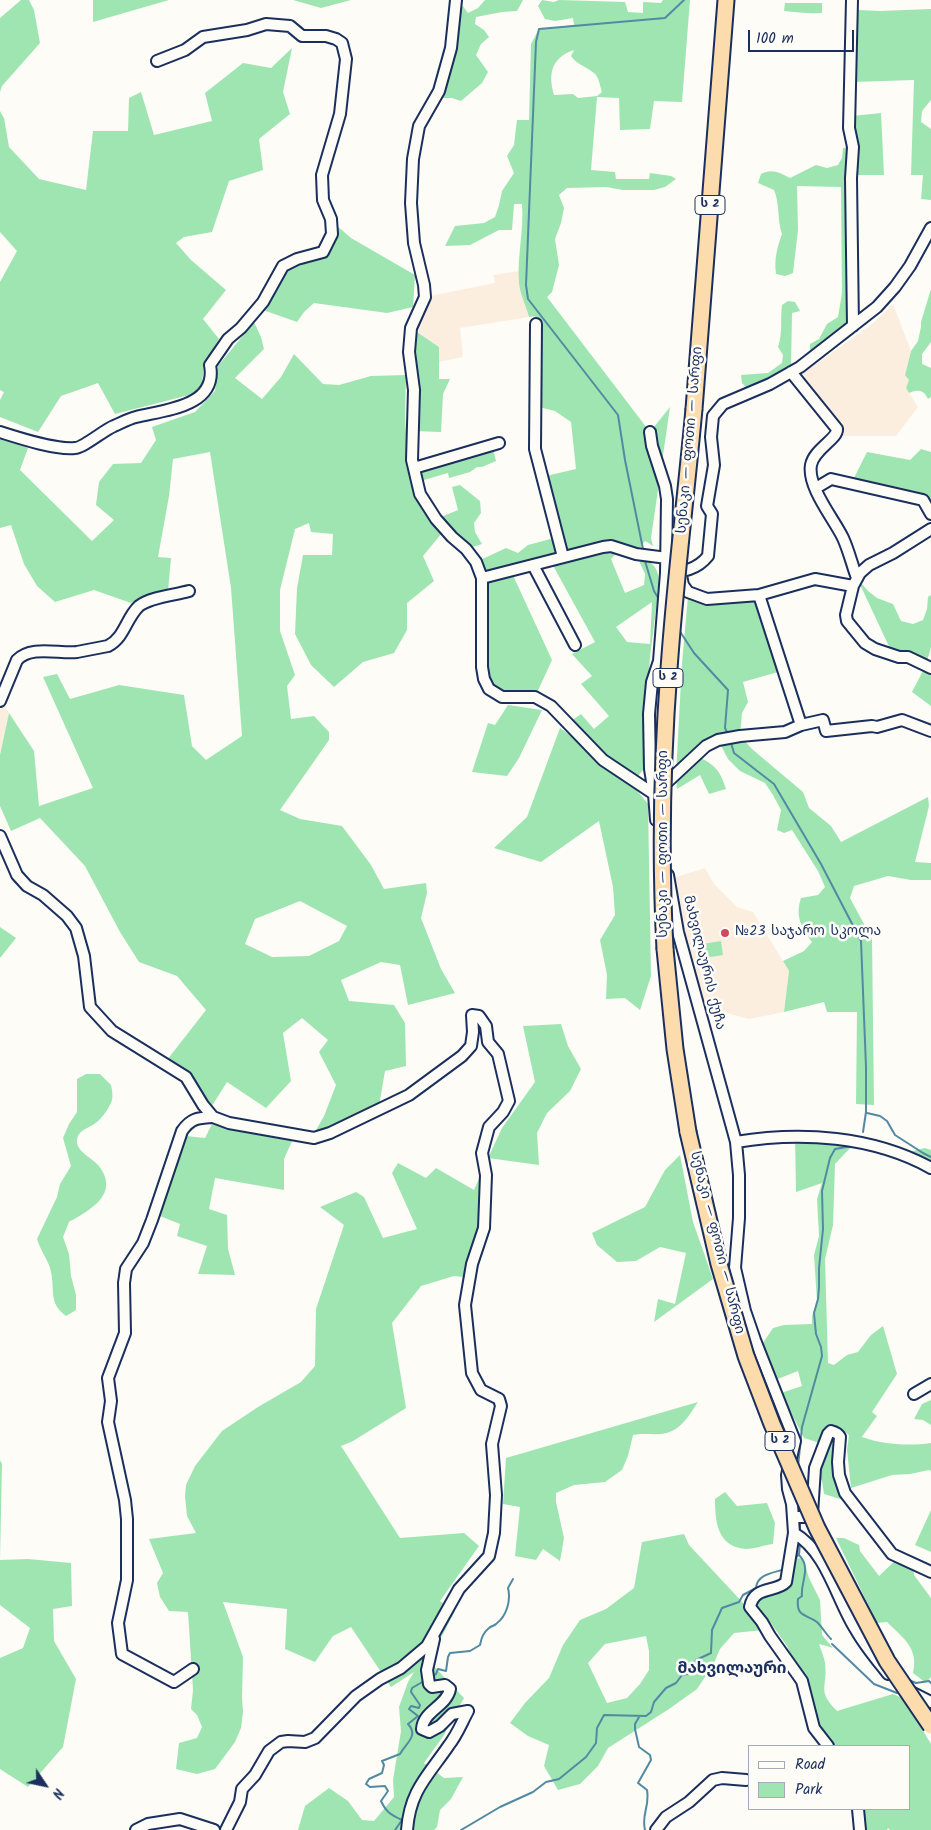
<!DOCTYPE html>
<html>
<head>
<meta charset="utf-8">
<style>
  body { margin:0 }
  #map { position:relative; width:931px; height:1830px; overflow:hidden; background:#fdfcf7; font-family:Kalam,sans-serif }
  canvas { display:block }
  .legend { position:absolute; left:748px; top:1745px; width:162px; height:65px; box-sizing:border-box; background:#fdfcf7; border:1px solid #a3aaba; margin:0; padding:6px 9px; list-style:none; font-size:15px; color:#1b2f5e }
  .legend li { display:flex; align-items:center; gap:10px; height:25px }
  .legend b { width:25px; border:1px solid #a3aaba }
  .north { position:absolute; left:20px; top:1760px; width:50px; height:50px; -webkit-text-stroke:4px #fdfcf7; paint-order:stroke; rotate:124deg; font-size:14px; font-weight:700; line-height:20px; text-align:center; color:#1b2f5e }
  .north::after { content:''; display:block; margin:auto; width:18px; height:22px; background:#1b2f5e; clip-path:polygon(50% 0,100% 100%,50% 72%,0 100%) }
  .scale { position:absolute; left:748px; top:30px; width:106px; height:22px; box-sizing:border-box; border:2px solid #1b2f5e; border-top:0; padding-left:6px; font-size:15px; line-height:18px; white-space:nowrap; color:#1b2f5e; -webkit-text-stroke:4px #fdfcf7; paint-order:stroke }
</style>
</head>
<body>
<div id="map">
<canvas width="931" height="1830"></canvas>
<ul class="legend">
<li><b style="height:6px;background:#fdfcf7"></b>Road</li>
<li><b style="height:14px;background:#9fe5b1"></b>Park</li>
</ul>
<div class="north">N</div>
<div class="scale">100 m</div>
</div>
<script>
const context = document.querySelector('canvas').getContext('2d');
context.lineJoin = 'round';
function fill(path, color) { context.fillStyle = color; context.fill(path, 'evenodd'); }
function trace(path, color, width, dash) { context.strokeStyle = color; context.lineWidth = width; context.lineCap = dash ? 'butt' : 'round'; context.setLineDash(dash || []); context.stroke(path); }
function drawText(font, color, halo, rows, align = 'center') {
  context.font = font + ' Kalam,"Noto Sans Georgian",sans-serif'; context.lineWidth = 5; context.setLineDash([]); context.textBaseline = 'middle'; context.strokeStyle = halo; context.fillStyle = color; for (const [text, x, y, turn = 0] of rows) {
    context.save(); context.translate(x, y); context.rotate((+turn || 0) * Math.PI / 180); context.textAlign = isNaN(turn) ? turn : align; if (halo) context.strokeText(text, 0, 0); context.fillText(text, 0, 0); context.restore();
  }
}
fill(new Path2D(`
  M519,271V285L529,317L460,328L463,357L439,362V347L411,328L425,297L495,283L493,275Z
  M893,304L911,351L905,374L909,380L906,388L918,407L896,436H841L795,379L871,325Z
  M3,703L9,713L0,755V710Z
  M705,868L714,884L737,907L753,912L789,971L784,1012L749,1019L701,1006L688,953L676,877Z`), '#fceedf');
fill(new Path2D(`
  M21,0H29L34,10L40,43L2,86L0,92V18Z
  M93,0H169L93,22Z
  M293,0H351L321,8Z
  M456,0H463L462,5L468,13L478,8L485,0H523L517,11L502,12L476,17L475,24L484,30L489,37L481,44L476,55L488,72L482,83L461,101L452,98H435L439,91Z
  M542,0L554,2L559,0L625,2L628,12L643,13V2L661,3L663,0H690L682,102L654,101L650,129L620,130L619,98L597,97L591,170L615,172L616,179H649L650,173L671,176L676,179L665,187L654,190H623L606,187L567,188L559,195L564,208L561,223L555,239L559,265L552,292L547,297L650,432L670,407L651,538L653,546L645,541L636,554C652,563 659,565 659,585L650,657L646,712L647,765L634,781L568,723L581,714L594,729L609,716L581,684L592,676L572,654L595,642L550,560L511,571L552,660L535,697L518,696L489,689L483,653L476,562L506,548L518,553L528,545L558,537L542,477L576,469L571,422L555,411L535,406V316L529,317C526,306 520,294 519,283C517,256 524,231 522,204H514L512,230H499L470,245L445,246L455,226L484,223L495,217L499,205L502,191L514,173L507,156L514,145L517,120H529L531,44L539,29L574,25L573,18L555,21L545,19L538,6ZM574,50L571,56C577,65 586,66 594,73C599,77 600,86 602,92L597,96L578,98L573,94L554,95C548,74 551,58 574,50ZM619,550L636,554L645,574L644,585L625,593L611,559ZM652,602L650,644L627,642L616,627Z
  M785,3H822V13C811,14 795,12 784,11Z
  M931,9V100L922,111L921,122L931,129V200L921,199L923,175H911L914,80L853,82L858,10L880,11Z
  M292,48L283,92L290,114L259,139L263,170L229,181L212,232L184,237L176,243L191,260L226,290L203,319L219,339L204,365L202,384L193,394L115,414L98,383L61,396L38,432L0,417V400L4,392L0,390V282L17,251L0,232V111L4,118L9,147L39,179L86,190L93,131H128L129,98L141,92L154,135L212,121L205,93L243,63L271,68Z
  M881,113L884,175H855L852,116Z
  M850,147L851,324L810,355V344L819,339L827,324L838,317L842,293L841,187L797,186L798,230L793,273L785,276L776,274C774,259 777,248 782,234C777,220 780,204 774,190L758,183L761,174C772,168 780,173 790,178L816,165L827,168L838,165L842,158L843,148Z
  M336,225L351,238L415,275L413,307L387,313L314,303L304,312L297,322L263,310L289,269L325,256L335,243Z
  M931,289V342L922,354V364L931,368V397L928,399C924,390 918,389 909,393L906,388L909,380L905,375L911,351L918,341L921,327V322Z
  M788,301L795,302L800,311L792,313L791,369L748,389L742,383L741,375L768,373L782,363L783,355L778,347C783,333 780,320 782,305Z
  M254,322L261,337L264,349L235,378L262,399L281,377L294,354L323,384L339,385L371,376L406,375L405,417L408,469L414,495L442,533L423,556L434,581L407,603V630L394,653L363,662L334,687L311,665L295,634L297,588L303,555H332L333,534L311,532L309,523L295,529L280,590V631L295,675L287,686L291,719L314,716L329,732V740L280,810L300,819L342,826L371,865L384,889L426,883L427,893L421,918L441,969L455,993L408,1005L400,965L381,962L341,980L349,1001L394,1005L405,1023L406,1066L385,1071L379,1106L315,1132L324,1116L336,1085L319,1052L328,1040L302,1018L283,1033L291,1081L266,1108L227,1082L210,1109C200,1085 188,1074 167,1060L206,1010L177,976L139,962L120,932L85,866L40,818L11,831L0,806V755L9,713L34,751L39,806L93,788L43,677L57,674L70,699L119,685L184,695L192,746L206,760L242,736L231,588L210,452L173,459L169,496L158,557L171,558L168,591L150,594L131,603L94,590L55,602L37,586L24,564L11,525L0,528V437L28,448L20,470L92,541L114,520L96,505L99,482L113,464L141,463L156,440L152,427L195,412L215,391L218,366ZM300,901L347,926L339,941L309,956L272,957L245,944L255,919Z
  M411,328L439,347V379H450L443,394L441,432L413,431Z
  M492,445L496,461L482,467H477L470,472L449,478L448,473L417,482L414,468Z
  M921,449L931,452V511L923,500L851,484L867,452L910,460Z
  M460,485L480,501L481,513L474,523L475,532L482,544L466,549L436,519L458,510L452,487Z
  M857,578L868,591L877,598L893,604L901,621L913,624L923,620L927,609L928,597L931,595V647L926,665L931,668V706L912,692L926,665L893,655Z
  M688,596L750,597L759,606L778,672L743,682L748,702L742,713L740,736L752,749L803,792L809,808L831,826L841,842L928,797L929,806L915,862L931,863V880H911L888,876L854,886L850,898L872,939L874,1105L856,1104L857,1012H827L824,1002L784,1012L789,971L783,961L804,951L812,942C801,927 795,916 801,898L818,895L825,887L818,871L792,830L784,833L777,830L781,810L773,795L765,783L740,771L728,759L718,740L697,756C715,765 720,770 726,789L709,794L700,775L677,789L676,774L682,663Z
  M508,705L542,710L519,758L507,776L472,772L488,723L495,725Z
  M560,728L575,739L599,764L632,784L648,804L651,976L640,1010L625,998L606,999L607,975L600,940L615,915L613,887L599,821L541,862L494,848L527,817Z
  M0,927L16,938L0,958Z
  M721,941L723,955L698,959L696,945Z
  M561,1024L568,1046L581,1069L570,1091L547,1113L537,1133L539,1165L488,1158L502,1128L535,1082L523,1026Z
  M86,1074H100L111,1085C112,1089 113,1096 112,1100C110,1107 102,1118 97,1122C90,1128 79,1129 77,1139C75,1151 91,1157 98,1165C121,1193 91,1210 69,1222L63,1237L69,1254L71,1276L76,1295V1310L66,1316C47,1302 56,1288 50,1268C47,1259 40,1249 37,1239L57,1197L60,1184L71,1166L63,1138L69,1124L77,1112V1079Z
  M213,1122L293,1139L284,1159V1190L215,1178L209,1209L227,1215L228,1249L235,1275L198,1274L207,1246L177,1236L180,1224L160,1216L186,1136L205,1138Z
  M795,1137L852,1146L835,1164L833,1225L825,1259L828,1363L834,1365L847,1355L858,1352L871,1335L883,1326L897,1374L872,1412L877,1416L861,1438L862,1437C884,1445 909,1446 931,1443V1471L929,1470L910,1474L892,1475L851,1488L847,1450L849,1435L840,1428C830,1446 844,1484 850,1502L824,1494L822,1481L812,1464L823,1444L804,1438L781,1393L802,1386L798,1371L775,1380L761,1346L773,1328L784,1325L812,1324V1316L817,1301L814,1255L819,1236L817,1199L822,1183L796,1192Z
  M925,1148L931,1150V1168L905,1153Z
  M680,1155L693,1222L713,1279L654,1322L658,1299L675,1304L686,1253L660,1247L636,1261L617,1262L597,1245L592,1233L645,1207L665,1170Z
  M398,1163L426,1178L436,1168L474,1190L481,1174L480,1223L468,1259L464,1277L454,1276L421,1286L392,1323L406,1408L353,1441L341,1446L400,1538L464,1533L479,1546L440,1601L455,1611L429,1661L464,1698L444,1735L424,1763L444,1778L463,1777L451,1799L440,1810L437,1827L434,1830H298L305,1806L329,1788L348,1801L362,1820L374,1821L394,1797L393,1780L401,1731L399,1707L408,1682L414,1672L391,1687L351,1627L333,1636L315,1662L285,1649L287,1609L223,1602L243,1657L242,1698L243,1712L241,1728L235,1742L215,1769L197,1774L176,1769L179,1743L197,1738L202,1727L197,1715L191,1709L193,1690L188,1612L169,1611L160,1597L157,1583L163,1573L149,1539L196,1533L187,1516L185,1496L186,1485L195,1466L222,1431L258,1407L301,1382L315,1366L316,1309L344,1225L320,1207L356,1192L364,1197L383,1238L417,1229L392,1173Z
  M931,1400V1425L923,1420L914,1419L922,1404Z
  M698,1402C688,1417 680,1432 661,1434C651,1435 643,1433 633,1435L628,1456L622,1470L605,1482L574,1485L556,1493V1502L564,1538L560,1561L543,1549L536,1560L515,1556L520,1507L503,1504L506,1458Z
  M0,1460L2,1464L0,1560L28,1559L71,1563L72,1606L53,1609L54,1641L76,1679L63,1747L28,1787L0,1769V1658L23,1648L30,1628L0,1605Z
  M725,1492L737,1506L767,1503L775,1523L773,1544C764,1545 754,1549 746,1549C717,1547 715,1521 715,1499Z
  M931,1510V1552L915,1545Z
  M684,1534L689,1545L745,1605L754,1621L763,1630L734,1633L720,1649L713,1665L697,1689L669,1709L608,1748L598,1766L580,1784L558,1790L544,1766L549,1745L528,1736L510,1723L525,1703L549,1678L563,1645L580,1620L606,1609L634,1588L642,1542ZM646,1636L649,1651V1670L640,1684L627,1698L607,1703L588,1663L605,1644Z
  M836,1538H844L859,1545L860,1551L879,1576L901,1555L912,1561L914,1575L931,1598V1677L926,1683L913,1673C919,1648 903,1638 887,1622L877,1623Z
  M803,1558L809,1578L820,1600L822,1635L833,1648L819,1644C821,1650 824,1657 825,1663C828,1688 816,1690 837,1711L893,1694L904,1699L931,1744V1830H890L888,1828L887,1830H865L863,1809H910V1746H828L808,1721L793,1660L787,1646L770,1622L756,1609C754,1593 771,1590 784,1584L790,1559Z`), '#9fe5b1');
trace(new Path2D(`
  M643,549L625,460L618,415L528,299L526,285L536,42L539,29L665,18L684,0
  M645,561L654,591L660,601
  M679,630L694,653L728,690L725,728L727,732
  M731,743L734,753L774,784L821,864L861,941L866,1067V1112L863,1132
  M867,1113L880,1116L887,1121L895,1135L923,1153L931,1157
  M798,1467L802,1427L822,1356L821,1347L816,1334L814,1313L818,1299L819,1287V1268L823,1229L822,1191L830,1158L835,1149L852,1146
  M799,1504V1514
  M800,1521V1531
  M799,1555C812,1568 800,1583 802,1596L798,1599C796,1618 807,1614 817,1622C822,1627 826,1634 831,1639
  M793,1561L799,1554L800,1544
  M832,1644L874,1684L897,1693L900,1690
  M432,1676L436,1674L438,1669L446,1671L448,1657L450,1653L470,1651L480,1645C481,1639 484,1632 489,1628C491,1626 494,1626 496,1624C507,1616 511,1600 508,1588L513,1579
  M909,1680L916,1683L929,1681L931,1683
  M639,1717L635,1724V1729L639,1747L650,1755L651,1760L638,1783L647,1790C650,1807 641,1814 645,1830
  M395,1830L402,1820C391,1815 386,1812 381,1801L388,1791L385,1786L370,1787L366,1784L369,1779L382,1773L384,1765L382,1761L400,1754C406,1743 419,1736 408,1724L418,1716L409,1709L411,1706L419,1708L420,1705L411,1692L412,1688L424,1681
  M461,1830L500,1807L533,1792L546,1782L559,1779L586,1757L596,1743L597,1728L604,1715L646,1716L651,1712L654,1702L666,1688L676,1683L682,1675L691,1673L696,1660L711,1653L712,1630L722,1608L739,1602L743,1595L756,1588C757,1574 773,1573 785,1569`), '#528aa2', 2);
const minor = new Path2D(`
  M456,0L451,48L439,91L419,126L413,159L411,203L414,243L424,285L425,297L411,328L409,352L414,390L412,460L420,494L436,519L452,537L466,549L476,562L482,578V667L484,679L489,689L502,697H535L551,706L603,760L654,794L656,820
  M852,0L849,128L853,147L851,178L853,326
  M536,324L535,449L563,557
  M791,372L837,429C838,439 814,449 811,465C807,487 834,519 843,538C849,551 852,565 857,578
  M0,432C19,438 55,450 75,448C83,448 104,430 114,426C121,423 128,419 136,417C164,410 218,407 210,365L228,339L241,328L263,302L283,266L297,259L323,252L332,234L331,219L323,200L322,175L340,114L346,59L342,43L336,39L326,36H302L290,26L266,24L247,30L203,37L185,50L157,61
  M650,432L652,446L665,486L667,499L666,573L659,661L652,682L649,714L650,769L654,794
  M414,468L499,443
  M816,488L831,479L923,500L931,514
  M533,565L575,645
  M666,573C682,572 697,570 708,556L712,514L707,506L714,465L711,437L713,416L723,404L770,384L800,367L877,307L895,287L910,266L931,228
  M681,575L683,585L688,592L707,599L759,595L815,579L853,586L860,573L869,565L893,553L931,529
  M482,578L603,547L611,546L636,554L667,558
  M853,586L846,615L847,621L865,643L875,649L899,657H908L931,668
  M759,595L801,725
  M0,701L17,660C31,645 59,654 77,652C87,650 98,648 108,646C125,637 126,618 139,606C150,597 175,595 189,591
  M662,787L706,746L718,740L740,736L785,732L801,725L823,720L826,731L872,726L877,727L902,720L931,731
  M0,836L17,875L27,886L43,895L67,916L76,928L84,956L90,1007L112,1031L186,1077L203,1105L213,1117L229,1123L314,1138L330,1133L409,1095L462,1056L471,1046L473,1032L472,1015L479,1016L486,1026L488,1042L498,1054L509,1101L503,1112L489,1127L482,1153L486,1175L484,1228L472,1264L465,1305L472,1373L481,1390L499,1399L501,1406L492,1444L496,1495L494,1533L489,1556L459,1589L427,1646L401,1668L380,1679L356,1696L315,1738L305,1742L288,1741L281,1742L269,1751L255,1775L242,1789L240,1802L226,1830
  M668,875L678,932L736,1142L739,1175V1218L735,1268L745,1311L755,1340L795,1441L787,1475L788,1489L792,1504L794,1533L786,1582C776,1593 754,1585 750,1607L762,1622L770,1636L802,1681L814,1728L828,1746
  M736,1142C801,1131 873,1136 931,1168
  M914,1394L931,1384
  M793,1517H809L812,1514L815,1468L828,1434L831,1431C835,1432 838,1433 840,1437L838,1462L839,1475L845,1493L892,1554L931,1572
  M794,1533C828,1553 836,1599 856,1630C865,1646 877,1660 888,1674
  M434,1639L427,1670L429,1684L432,1687L445,1685L450,1689C447,1706 423,1711 422,1729L429,1732L440,1726L452,1714L468,1711
  M193,1669L174,1682L122,1654L118,1623L127,1580V1519L125,1500L108,1422L111,1401L108,1378L125,1333L124,1283L126,1269L143,1243L152,1220L182,1131C191,1118 198,1118 213,1117
  M909,1691L931,1702
  M858,1809L860,1830
  M136,1830L148,1824L180,1819L214,1830
  M407,1830C410,1790 428,1776 449,1745C457,1735 462,1722 468,1711
  M656,1830L666,1817L689,1802L713,1780L722,1778L746,1780`);
const highway = new Path2D(`
  M694,409L726,0
  M665,949L675,1049L688,1132`);
trace(minor, '#1b2f5e', 14);
trace(highway, '#1b2f5e', 19);
trace(minor, '#fdfcf7', 10);
trace(highway, '#fcdcac', 15);
const highwayBridge = new Path2D(`
  M665,949C660,856 662,762 669,669C675,582 686,496 694,409
  M688,1132L719,1264L746,1356L772,1424L817,1528L887,1661L931,1726`);
trace(highwayBridge, '#1b2f5e', 19, []);
trace(highwayBridge, '#fcdcac', 15);
for (const [x, y, r, color] of [
  [725,933,5,"#d1495b"]
]) { const dot = new Path2D(); dot.arc(x, y, r, 0, 2 * Math.PI); context.fillStyle = color; context.fill(dot); trace(dot, '#fdfcf7', 2); }
for (const [x, y, w] of [
  [710,205,30],
  [668,678,30],
  [780,1441,30]
]) { const box = new Path2D(); box.roundRect(x - w / 2, y - 9.5, w, 19, 4); context.fillStyle = '#fdfcf7'; context.fill(box); trace(box, '#1b2f5e', 1); }
drawText('bold 12px', '#1b2f5e', null, [
  ["ს 2",710,205],
  ["ს 2",668,678],
  ["ს 2",780,1441]
]);
drawText('14px', '#1b2f5e', '#fdfcf7', [
  ["სენაკი — ფოთი — სარფი",691,440,-85],
  ["სენაკი — ფოთი — სარფი",665,844,-90],
  ["მახვილაურის ქუჩა",703,963,76],
  ["სენაკი — ფოთი — სარფი",716,1243,76]
]);
drawText('14px', '#1b2f5e', '#fdfcf7', [
  ["№23 საჯარო სკოლა",735,933]
], 'left');
drawText('bold 16px', '#1b2f5e', '#fdfcf7', [
  ["მახვილაური",732,1670]
]);
</script>
</body>
</html>
